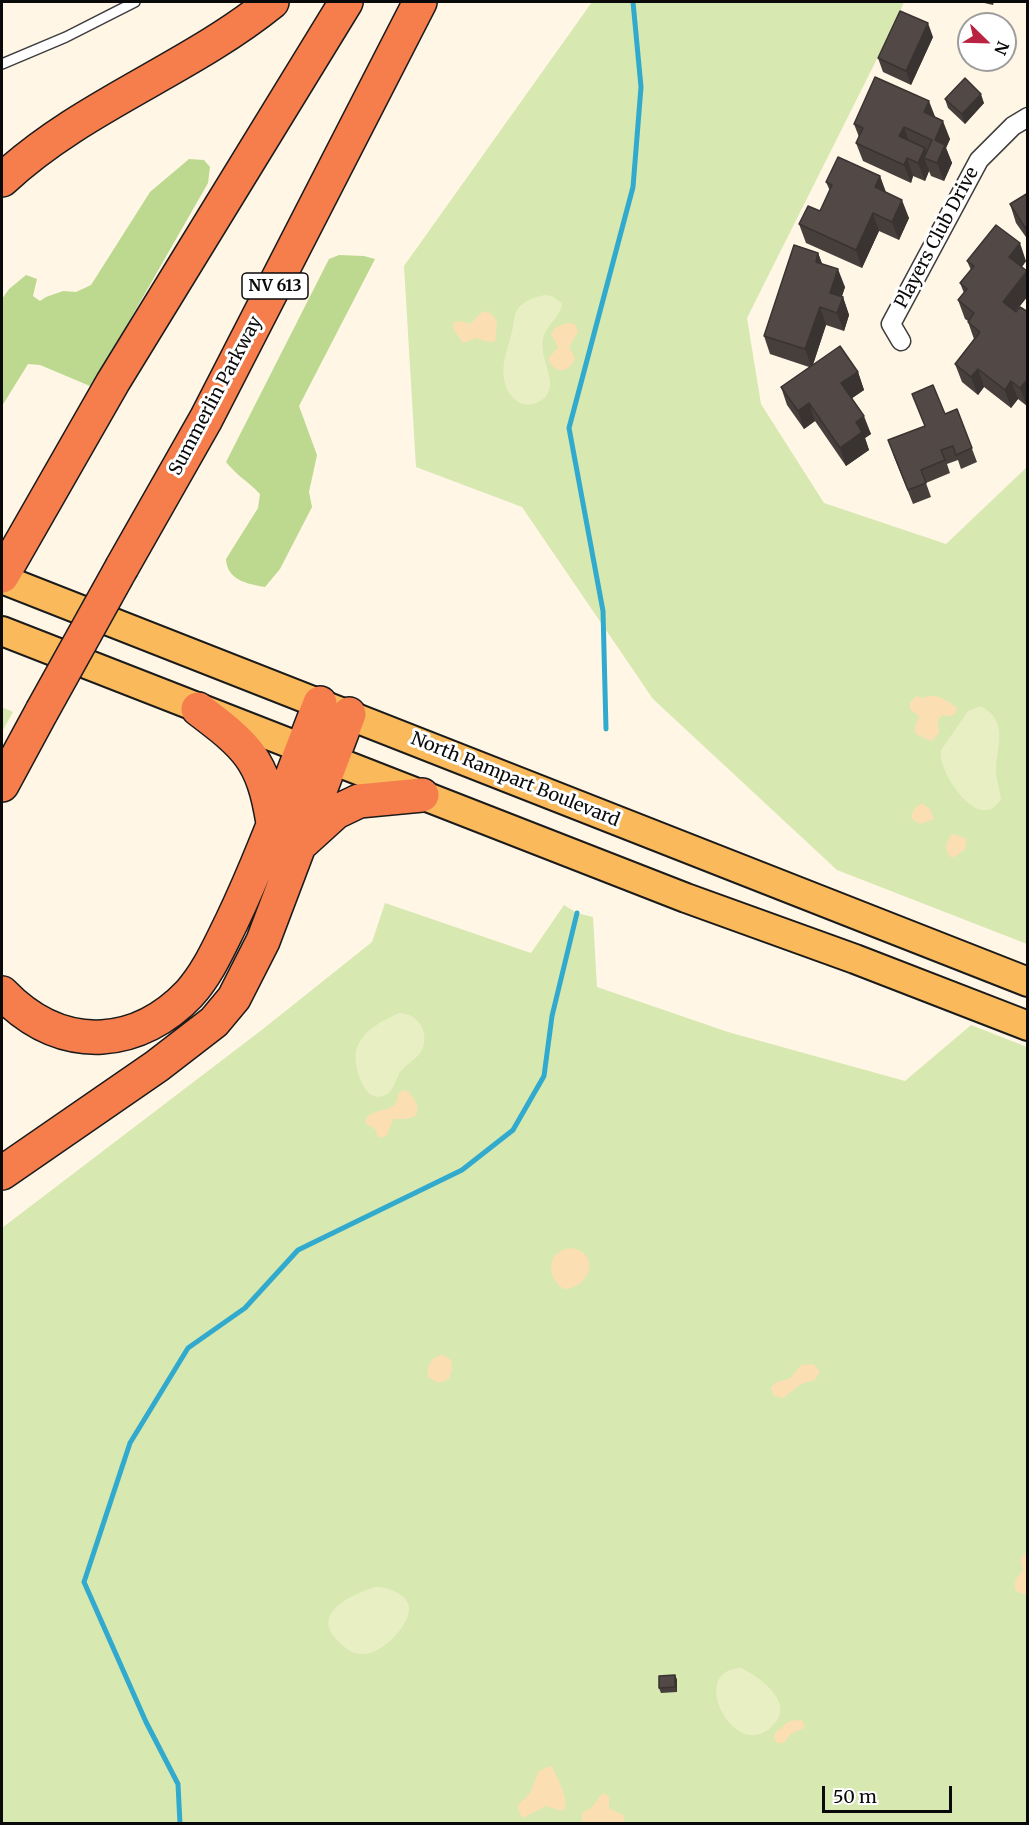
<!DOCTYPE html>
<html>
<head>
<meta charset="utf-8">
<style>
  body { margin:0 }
  #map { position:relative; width:1029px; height:1825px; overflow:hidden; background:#fff6e6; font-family:Merriweather,serif }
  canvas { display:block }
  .frame { position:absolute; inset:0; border:3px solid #0a0a0a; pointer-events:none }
  .north { position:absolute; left:957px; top:12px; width:60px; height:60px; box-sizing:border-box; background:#fff; border:2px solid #9d9d9d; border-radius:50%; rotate:113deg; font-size:16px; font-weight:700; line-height:24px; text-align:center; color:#0a0a0a }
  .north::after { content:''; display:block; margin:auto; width:21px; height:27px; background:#ba2242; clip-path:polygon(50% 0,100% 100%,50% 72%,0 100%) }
  .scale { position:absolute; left:822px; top:1786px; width:130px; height:27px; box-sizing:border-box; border:3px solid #0a0a0a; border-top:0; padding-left:8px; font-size:18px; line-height:21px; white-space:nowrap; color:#0a0a0a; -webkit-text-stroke:4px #fff; paint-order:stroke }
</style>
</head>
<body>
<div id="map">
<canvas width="1029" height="1825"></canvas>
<div class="frame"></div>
<div class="north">N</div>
<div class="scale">50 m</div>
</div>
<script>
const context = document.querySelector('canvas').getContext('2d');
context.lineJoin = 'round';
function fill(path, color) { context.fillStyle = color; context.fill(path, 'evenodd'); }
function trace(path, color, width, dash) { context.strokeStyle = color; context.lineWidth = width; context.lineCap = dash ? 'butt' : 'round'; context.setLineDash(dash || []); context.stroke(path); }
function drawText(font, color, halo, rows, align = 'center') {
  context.font = font + ' Merriweather,serif'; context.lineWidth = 6; context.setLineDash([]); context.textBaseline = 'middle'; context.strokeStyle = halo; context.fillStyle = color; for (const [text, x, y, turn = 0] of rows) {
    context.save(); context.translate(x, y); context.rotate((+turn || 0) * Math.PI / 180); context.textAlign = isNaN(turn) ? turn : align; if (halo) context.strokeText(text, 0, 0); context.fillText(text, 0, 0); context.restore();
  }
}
fill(new Path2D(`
  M592,2H904L898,17L747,318L761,404L824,503L946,544L1027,467V944L837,870L653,699L522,507L416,467L404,266Z
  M2,707L13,712L2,732Z
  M385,903L531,953L564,905L577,913L593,917L597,987L728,1032L905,1081L971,1025L1027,1047V1823H2V1228L263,1029L372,942Z`), '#d7e8b1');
fill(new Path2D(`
  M189,159L204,160L210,167L208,183L95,381L90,386L40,365L28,364L2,406V299L9,289L26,275L37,279L33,296L40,301L46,297L63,291L76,292L91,285L150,192Z
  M339,255L364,256L375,259L299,406L317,455L309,492L312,507L280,569L265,587C247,584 227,580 226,559L258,508L260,494C249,482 236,475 226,462L329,259Z`), '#bdd990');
fill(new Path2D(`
  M483,311L492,314L497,322L495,342L485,341L476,338L463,343L453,329V323L461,321L470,324Z
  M568,323L575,324L578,332L569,347L575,358C570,373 555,375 548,359L558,347L551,334L556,327Z
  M916,696C923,699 924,697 930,696C939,695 950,702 957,708L955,714L951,716L943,715C935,721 939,725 939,733L932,741C920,735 908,736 919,719L918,715L910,709V703Z
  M922,803L930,809L934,819L920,824L913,820L911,815L916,807Z
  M952,834L967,839L965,849L955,857H950C944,848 946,842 952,834Z
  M403,1090L409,1092C415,1100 420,1106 416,1116L406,1119H393L387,1135L381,1138L377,1136L376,1130L365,1123C369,1103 398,1118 398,1094Z
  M572,1248C603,1255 588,1289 564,1289C545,1276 546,1251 572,1248Z
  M443,1355L451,1360L452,1369L449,1379L438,1383L428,1377C426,1366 432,1356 443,1355Z
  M813,1364L820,1371L815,1380L801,1384L783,1398L773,1395L771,1388C778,1378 781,1383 790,1378C794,1375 797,1369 801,1365Z
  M1027,1551V1594L1020,1593L1015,1590C1014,1579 1017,1577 1023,1570L1020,1559Z
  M801,1720L804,1723V1728L792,1733L784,1743H778L774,1740L775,1733L789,1721Z
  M549,1766L553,1768C558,1782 568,1794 565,1809L561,1811L546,1806L523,1818L519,1812L518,1805L530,1793L538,1772Z
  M603,1793L609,1796V1808L623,1815L625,1823H582V1813L592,1807Z`), '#fbdfb3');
fill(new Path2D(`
  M545,295L552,296L562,303C561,317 546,325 543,339C539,356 556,380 548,393C546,398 539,402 534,404C526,406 519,404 513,398C494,376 508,351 513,327C514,322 514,314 517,310C524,300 534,297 545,295Z
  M981,706C1009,722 997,744 996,770C996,780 1000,789 1001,799C980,836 937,772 941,750L968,711Z
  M399,1013C419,1013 431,1034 421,1052C416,1059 407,1064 401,1071C396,1078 394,1090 387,1094C364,1109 351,1062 357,1047C364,1030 383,1020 399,1013Z
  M376,1587C391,1587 415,1597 408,1616C401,1634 376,1660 355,1653C348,1651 343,1646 337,1640C310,1613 354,1593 376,1587Z
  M741,1668C759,1676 794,1702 775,1723C771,1728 766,1732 760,1734C727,1746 691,1670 741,1668Z`), '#e7efc3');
trace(new Path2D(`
  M606,729L603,611L569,428L633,187L641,87L633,2
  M180,1824L178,1784L146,1722L84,1582L130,1443L188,1348L245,1308L298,1250L462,1170L513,1130L544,1076L552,1016L577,913`), '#32aace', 5);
const lane = new Path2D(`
  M2,64L66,37L135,2`);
const street = new Path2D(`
  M901,341L891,324L979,160L1013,126L1028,117`);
const primary = new Path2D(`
  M2,579L1028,982
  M2,631L686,898L855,959L1028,1026`);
const highway = new Path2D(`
  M2,180C81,106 188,70 272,2
  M122,567L206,419L420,2
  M2,576L113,382L346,2
  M198,709C247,746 263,759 273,823
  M2,785L42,711
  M303,842L336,812L359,801L422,795
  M2,993C29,1021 62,1039 102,1037C136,1035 166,1018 189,994C208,973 219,947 231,923C265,852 291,777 320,703
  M2,1173L157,1066L214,1022L234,998L263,941L349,714`);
trace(lane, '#3d3d3d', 12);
trace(street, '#3d3d3d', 21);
trace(primary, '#1b1b1b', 32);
trace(highway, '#1b1b1b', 36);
trace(lane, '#fff', 9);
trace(street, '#fff', 18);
trace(primary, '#fab95b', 28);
trace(highway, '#f67e4d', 33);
const highwayBridge = new Path2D(`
  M42,711L122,567`);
trace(highwayBridge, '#1b1b1b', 36, []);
trace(highwayBridge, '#f67e4d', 33);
fill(new Path2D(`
  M980,2H994L993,5Z
  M933,37L911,85L883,72L878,58Z
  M945,99L984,103L965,124L948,108Z
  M935,117L950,139L946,148L952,163L944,181L931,176L929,171L925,181L913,176L911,183L863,161L856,143L859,137L854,124Z
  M880,176L886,192L909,218L899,240L879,231L862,268L806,243L799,224L820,211L830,191L826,182Z
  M1028,193V240L1016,223L1010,204Z
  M818,253L822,264L845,287L842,296L843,297L849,315L844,331L826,325L813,364L858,372L864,390L852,398L871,434L865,438L869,450L846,466L815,421L804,429L787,405L781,387L809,367L770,354L764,336Z
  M967,261H1026L1022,267L1016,312L1027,406L1018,399L1011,408L984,387L978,395L962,382L955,364L974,339L968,322V321L965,319L958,300L964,293L960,283L971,270Z
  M957,409L977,462L961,469L958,460L947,464L950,473L926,483L931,497L913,504L893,454L925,426L945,414Z
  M675,1675L677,1680V1692L661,1693L659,1688Z`), '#473f3c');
fill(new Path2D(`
  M928,23L933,37L911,85L906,71Z
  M981,94L984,103L965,124L962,114Z
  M929,101L936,119L924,112Z
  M943,121L950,139L946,148L952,163L944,181L937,163L935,140Z
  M904,127L910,145L899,136Z
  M925,148L929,160L924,158L929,171L925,181L918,163Z
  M907,158L913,176L911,183L904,165Z
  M880,176L886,194L875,187Z
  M902,200L909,218L899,240L892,222Z
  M873,213L879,231L862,268L856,250Z
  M1020,243L1026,261L1016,275L1009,257Z
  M818,253L825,271L816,262Z
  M838,269L845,287L837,311L830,293Z
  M1027,271L1028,296L1009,320L1003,302Z
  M843,297L849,315L844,331L837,313Z
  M820,307L826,325L812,368L805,349Z
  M978,369L984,387L978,395L971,377Z
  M858,372L864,390L848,401L841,383Z
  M1028,379V406H1027L1020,388Z
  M1011,381L1018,399L1011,408L1005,390Z
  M809,403L815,421L804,429L798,411Z
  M864,416L871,434L865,438L869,450L846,466L840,448L856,422Z
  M675,1675L677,1680V1692L675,1687Z`), '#393331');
const building = new Path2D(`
  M900,11L928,23L906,71L878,58Z
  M875,77L929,101L924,112L943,121L935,140L945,145L937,163L924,158L932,140L904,127L899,136L925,148L918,163L907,158L904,165L856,143L863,128L854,124Z
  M965,78L981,94L962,114L945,99Z
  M838,157L880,176L875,187L902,200L892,222L873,213L856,250L799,224L808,206L820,211L832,185L826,182Z
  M1028,193V232L1010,204Z
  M996,225L1020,243L1009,257L1027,271L1003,302L1016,312L1020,307L1028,312V379L1020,388L1011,381L1005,390L978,369L971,377L955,364L980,332L968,322L974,313L958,300L967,289L960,283L974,266L967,261Z
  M794,245L818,253L816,262L838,269L830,293L843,297L837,313L820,307L805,349L764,336Z
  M840,346L858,372L841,383L864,416L856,422L862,432L840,448L809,403L798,411L781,387Z
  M933,385L945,414L957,409L972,448L956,455L953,446L941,450L945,460L921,470L926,483L908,490L888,440L925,426L912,394Z
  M675,1675V1687L659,1688V1676Z`);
fill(building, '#524946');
trace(building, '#393331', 1.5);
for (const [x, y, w] of [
  [275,286,66]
]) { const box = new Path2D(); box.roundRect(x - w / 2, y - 13, w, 26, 4.5); context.fillStyle = '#fff'; context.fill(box); trace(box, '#0a0a0a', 1.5); }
drawText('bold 16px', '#0a0a0a', null, [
  ["NV 613",275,286]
]);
drawText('18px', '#0a0a0a', '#fff', [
  ["Players Club Drive",937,238,-62],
  ["Summerlin Parkway",216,396,-62],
  ["North Rampart Boulevard",515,780,22]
]);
</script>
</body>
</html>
